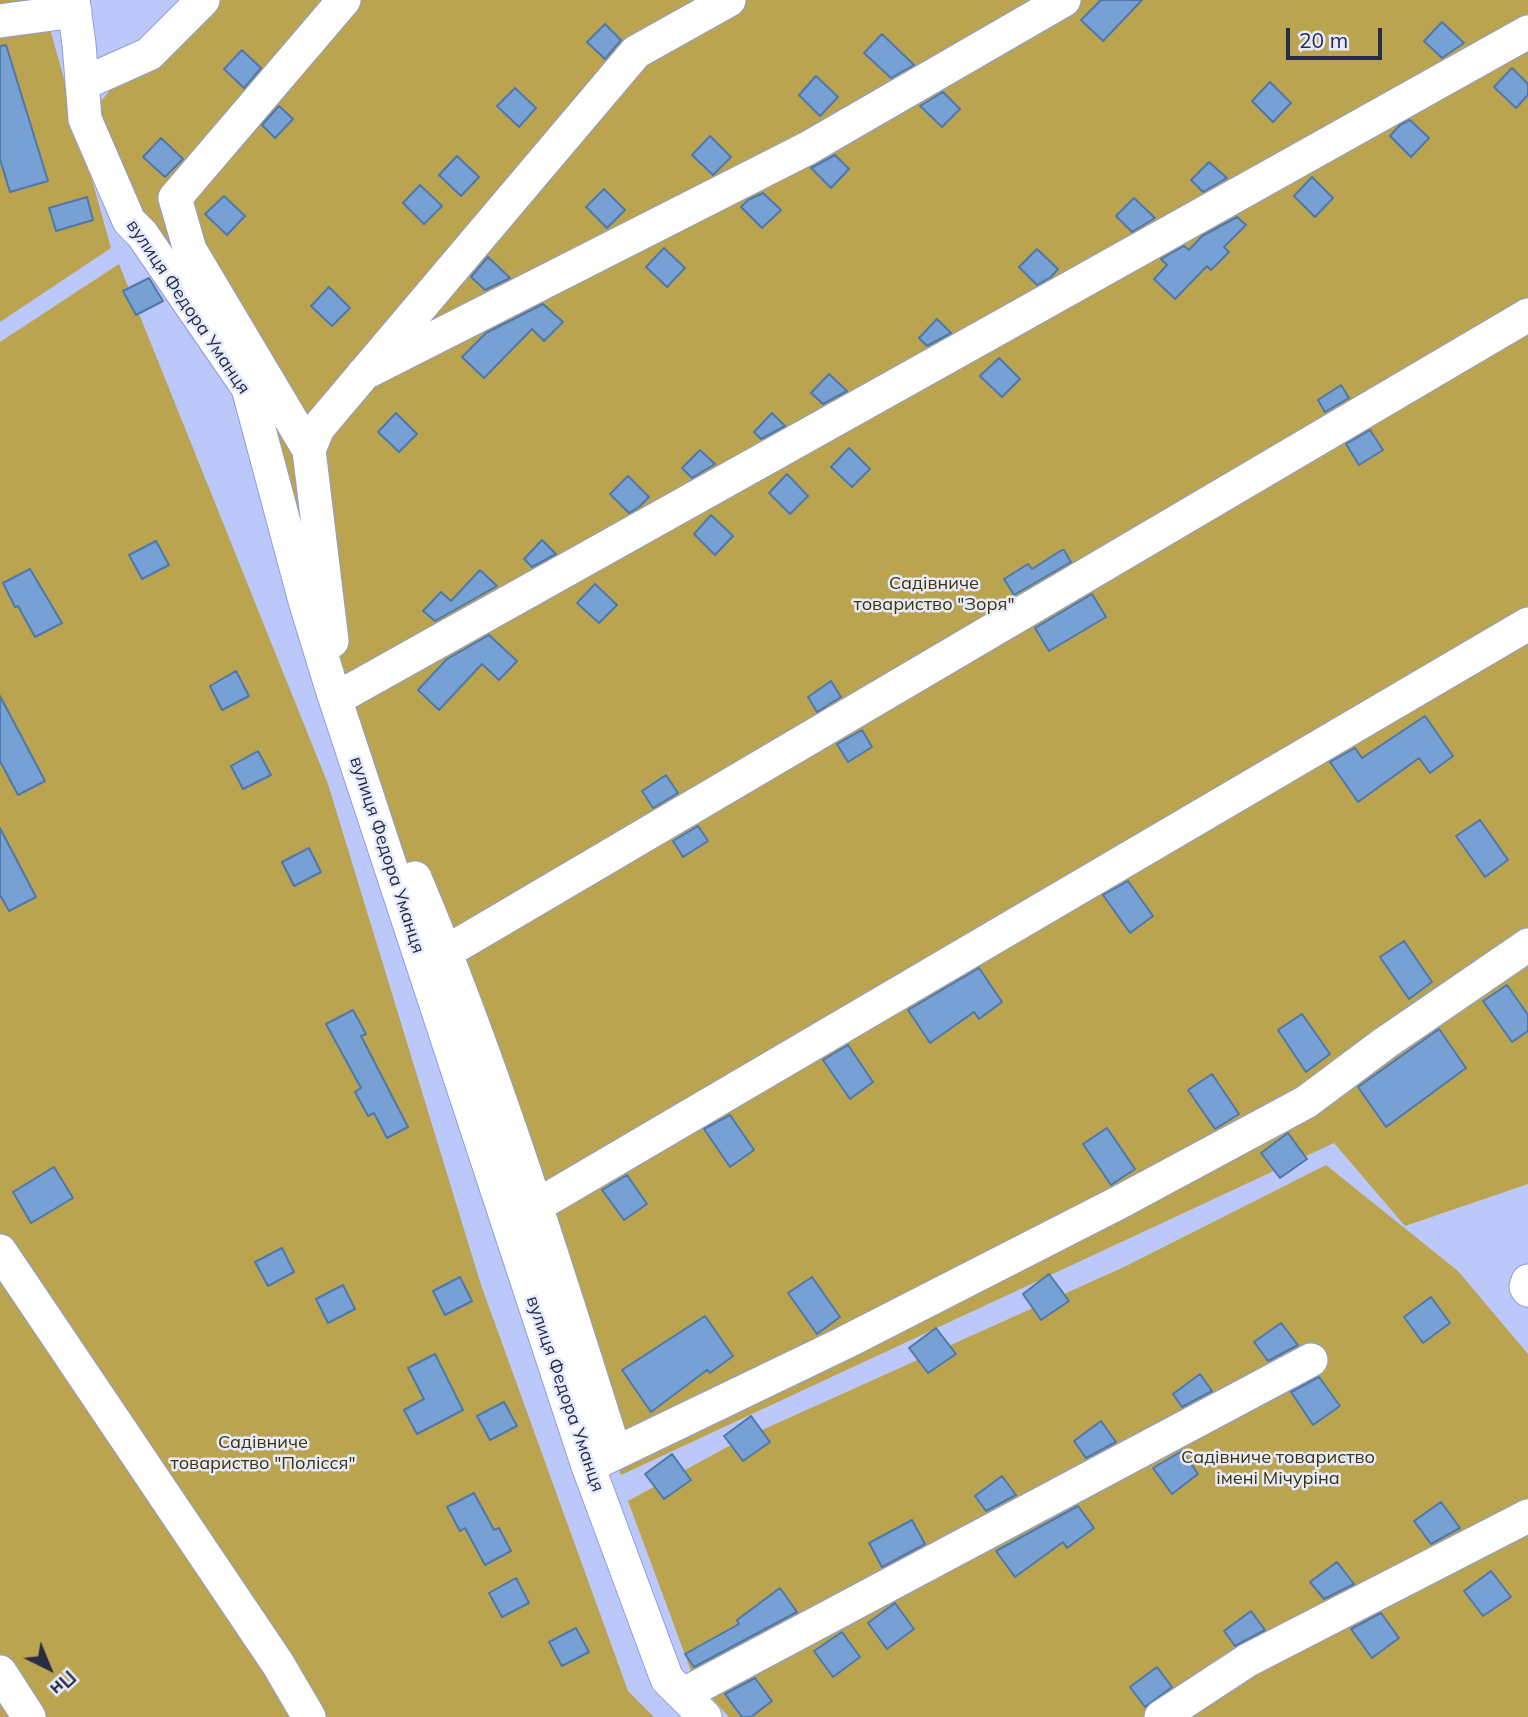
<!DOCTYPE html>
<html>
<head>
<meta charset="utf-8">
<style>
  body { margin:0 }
  #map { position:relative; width:1528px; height:1717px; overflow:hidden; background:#bcc8f9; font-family:Mulish,sans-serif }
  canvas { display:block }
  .north { position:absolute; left:14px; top:1633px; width:70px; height:70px; -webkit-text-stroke:5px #e5eafd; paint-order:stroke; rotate:137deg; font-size:19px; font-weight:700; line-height:28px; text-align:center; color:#272c44 }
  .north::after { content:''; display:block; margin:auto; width:24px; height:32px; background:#272c44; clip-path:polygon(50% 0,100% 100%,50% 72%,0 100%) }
  .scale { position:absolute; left:1286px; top:28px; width:96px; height:32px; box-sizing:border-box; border:4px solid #272c44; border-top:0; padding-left:9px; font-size:21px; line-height:24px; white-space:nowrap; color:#272c44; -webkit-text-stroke:5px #e5eafd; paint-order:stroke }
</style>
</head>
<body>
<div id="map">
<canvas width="1528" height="1717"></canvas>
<div class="north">Пн</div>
<div class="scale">20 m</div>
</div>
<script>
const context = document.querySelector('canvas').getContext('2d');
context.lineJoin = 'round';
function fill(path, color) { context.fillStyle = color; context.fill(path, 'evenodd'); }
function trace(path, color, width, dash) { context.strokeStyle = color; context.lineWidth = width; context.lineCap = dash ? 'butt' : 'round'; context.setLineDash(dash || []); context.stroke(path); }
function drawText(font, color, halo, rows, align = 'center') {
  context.font = font + ' Mulish,sans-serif'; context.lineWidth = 5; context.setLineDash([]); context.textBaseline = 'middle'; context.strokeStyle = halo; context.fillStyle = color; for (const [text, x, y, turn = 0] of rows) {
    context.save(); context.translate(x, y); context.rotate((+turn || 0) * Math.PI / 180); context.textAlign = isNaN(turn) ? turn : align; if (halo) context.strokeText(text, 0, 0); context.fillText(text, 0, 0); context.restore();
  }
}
fill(new Path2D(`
  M0,0H42L111,248L0,322Z
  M190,0H1528V1184L1405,1226L1334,1143L621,1475L305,601L248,388L85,119Z
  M119,264L328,784L481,1285L628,1691L654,1717H0V342Z
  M1326,1165L1458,1271L1528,1354V1717H729L694,1679L628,1501L742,1439L1124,1267Z`), '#baa450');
const building = new Path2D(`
  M1101,0H1142L1103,41L1081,20Z
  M1442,22L1464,43L1442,58L1424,41Z
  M605,24L621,40L605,59L587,42Z
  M882,34L914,65L891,78L864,53Z
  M6,45L48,181L10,192L0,159V46Z
  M242,50L261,68L244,88L224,69Z
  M1512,68L1528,84V95L1516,108L1494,87Z
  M816,76L838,97L820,116L799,95Z
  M1270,82L1291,103L1273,122L1252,101Z
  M515,88L536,108L519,127L497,106Z
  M943,92L960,109L942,127L920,106Z
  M279,106L293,119L275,138L262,125Z
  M1410,120L1429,138L1411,157L1390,136L1400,125Z
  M710,136L731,157L713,175L692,155Z
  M161,138L183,159L165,177L143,157Z
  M835,155L849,169L831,188L811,168Z
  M457,156L479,177L461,196L439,175Z
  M1209,162L1227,178L1203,192L1191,180Z
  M1312,177L1333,198L1315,217L1294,196Z
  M420,185L442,206L424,224L403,203Z
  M604,189L625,210L607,228L586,207Z
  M763,193L781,210L762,228L741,207L748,200Z
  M224,196L245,216L227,235L205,214Z
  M87,197L93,220L56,231L49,208Z
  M1134,198L1155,218L1132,232L1116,216Z
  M1237,217L1246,225L1224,247L1229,252L1211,270L1207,266L1175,299L1154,279L1167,265L1161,259L1184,246L1189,250L1202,236Z
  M664,248L685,268L667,287L646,267Z
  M1037,249L1058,269L1051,277L1037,285L1019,267Z
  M488,257L510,278L485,290L471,277Z
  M149,278L163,301L136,315L123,291Z
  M329,287L350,308L332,326L311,306Z
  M543,304L563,322L544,341L532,329L484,378L462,357L486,333Z
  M937,319L951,333L927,346L919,338Z
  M999,358L1020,379L1002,397L980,376Z
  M829,374L847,391L823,404L811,393Z
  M1341,385L1349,398L1325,412L1318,400Z
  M396,413L417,434L399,452L378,432Z
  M772,413L785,426L761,439L754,432Z
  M1370,430L1383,450L1359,465L1346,444Z
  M849,448L870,469L852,487L831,467Z
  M700,450L715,464L692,478L682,468Z
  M787,474L808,496L790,514L769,493Z
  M628,476L649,497L639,507L629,513L610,494Z
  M711,515L733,536L715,555L694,534Z
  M542,540L556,554L532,567L524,559Z
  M156,541L169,565L142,579L129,555Z
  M1062,550H1064L1071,562L1014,595L1004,579L1028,564L1032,569Z
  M30,569L62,623L35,637L18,606L15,607L3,583Z
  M480,570L497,586L435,621L423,611L441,592L451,601Z
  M595,584L617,605L599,623L577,603Z
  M1092,594L1106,617L1049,651L1035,628Z
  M489,635L517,661L499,680L482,664L439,710L418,690L447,659Z
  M236,671L249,696L222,710L210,686Z
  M831,681L841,697L817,712L808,697Z
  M0,696L45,781L18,795L0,761Z
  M1425,716L1453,756L1430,773L1419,758L1358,802L1330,762L1355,748L1362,758Z
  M862,730L872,747L848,762L837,744Z
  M258,751L271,775L243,789L231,766Z
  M666,775L678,793L653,808L642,791Z
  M1480,820L1508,860L1485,877L1456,836Z
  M698,826L708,841L683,857L673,841Z
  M0,828L36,897L9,911L0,895Z
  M309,848L321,872L294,886L282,862Z
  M1128,881L1153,916L1130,933L1103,895Z
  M1404,941L1432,982L1409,999L1380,957Z
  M979,968L1002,1002L979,1019L974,1012L930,1043L908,1010Z
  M1507,985L1528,1015V1031L1512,1042L1483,1001Z
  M353,1010L366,1034L361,1036L408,1127L387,1138L374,1113L368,1116L355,1092L361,1088L326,1024Z
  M1302,1014L1330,1054L1306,1072L1278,1030Z
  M1439,1029L1466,1068L1386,1127L1358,1087Z
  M848,1045L873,1082L850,1099L823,1060Z
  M1212,1074L1239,1114L1215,1129L1188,1090Z
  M730,1115L754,1150L730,1167L704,1129Z
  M1107,1128L1135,1169L1111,1185L1083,1144Z
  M1288,1133L1307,1159L1280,1178L1261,1153Z
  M54,1167L73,1198L31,1223L13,1192Z
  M627,1175L647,1204L624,1220L602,1190Z
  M282,1248L294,1272L268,1286L255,1262Z
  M1049,1274L1069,1301L1041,1320L1023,1294Z
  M460,1277L472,1301L445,1315L433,1291Z
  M812,1277L840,1317L817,1334L788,1293Z
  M343,1285L355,1309L328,1323L316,1299Z
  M1431,1297L1450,1323L1423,1343L1404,1317Z
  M705,1316L733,1356L710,1373L707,1370L651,1412L622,1370Z
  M1281,1323L1298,1345L1268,1361L1254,1342Z
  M936,1328L956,1354L928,1373L909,1348Z
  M435,1354L463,1410L417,1434L404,1410L424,1399L408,1368Z
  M1200,1374L1212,1391L1182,1407L1173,1394Z
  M1319,1377L1340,1406L1313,1425L1291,1392Z
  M504,1402L517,1426L490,1440L477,1416Z
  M751,1416L770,1442L743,1461L724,1436Z
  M1101,1421L1116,1442L1086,1458L1074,1441Z
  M1182,1451L1198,1474L1172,1494L1153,1468Z
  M672,1454L691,1480L664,1499L645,1474Z
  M1002,1476L1016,1495L986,1511L975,1496Z
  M474,1493L494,1530L499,1528L511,1551L485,1565L465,1528L460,1531L447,1507Z
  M1441,1502L1460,1528L1431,1544L1414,1521Z
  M1078,1506L1094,1528L1067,1548L1063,1542L1015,1577L996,1551Z
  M912,1520L925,1544L882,1567L869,1543Z
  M1337,1562L1354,1584L1324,1599L1310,1582Z
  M1491,1571L1511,1597L1483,1616L1464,1591Z
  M516,1578L529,1603L502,1617L489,1593Z
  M780,1588L797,1612L694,1667L685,1654L739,1624L737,1620Z
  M895,1603L914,1629L887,1649L868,1623Z
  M1251,1611L1265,1630L1235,1646L1224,1631Z
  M1381,1613L1399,1638L1372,1658L1351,1629Z
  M576,1628L589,1652L562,1666L549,1642Z
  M842,1632L860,1657L833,1677L814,1651Z
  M1157,1667L1172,1687L1145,1707L1130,1687Z
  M755,1678L772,1701L751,1717H742L725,1694Z`);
fill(building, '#77a1d4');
trace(building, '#4f77a8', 2);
const minor = new Path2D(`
  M73,0L79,44L85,119L129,221L142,234L248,388L305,601L331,686L588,1466L667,1679L705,1717
  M0,21L75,11
  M82,84L149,54L203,0
  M363,374L808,148L1064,0
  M309,450L318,428L636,52L729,0
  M332,641L309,450L190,250L175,198L344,0
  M339,697L1528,32
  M415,878C494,1065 554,1260 615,1453
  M446,952L1528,315
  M536,1206L1528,624
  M0,1251L278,1664L309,1717
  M1528,1281L1526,1287L1528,1290
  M597,1462L844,1343L1118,1203L1306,1102L1385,1043L1528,945
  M0,1672L29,1717
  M684,1694L1311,1360
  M1161,1717L1248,1660L1528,1516`);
trace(minor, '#8f9cd8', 35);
trace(minor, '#fff', 33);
drawText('18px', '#272c44', '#e5eafd', [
  ["вулиця Федора Уманця",188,307,56],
  ["вулиця Федора Уманця",387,855,72],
  ["вулиця Федора Уманця",565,1394,71]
]);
drawText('18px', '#403300', '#e5eafd', [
  ["Садівниче",934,584],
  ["товариство \"Зоря\"",934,605],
  ["Садівниче",263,1443],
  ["товариство \"Полісся\"",263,1464],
  ["Садівниче товариство",1278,1458],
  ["імені Мічуріна",1278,1479]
]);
</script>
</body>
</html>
